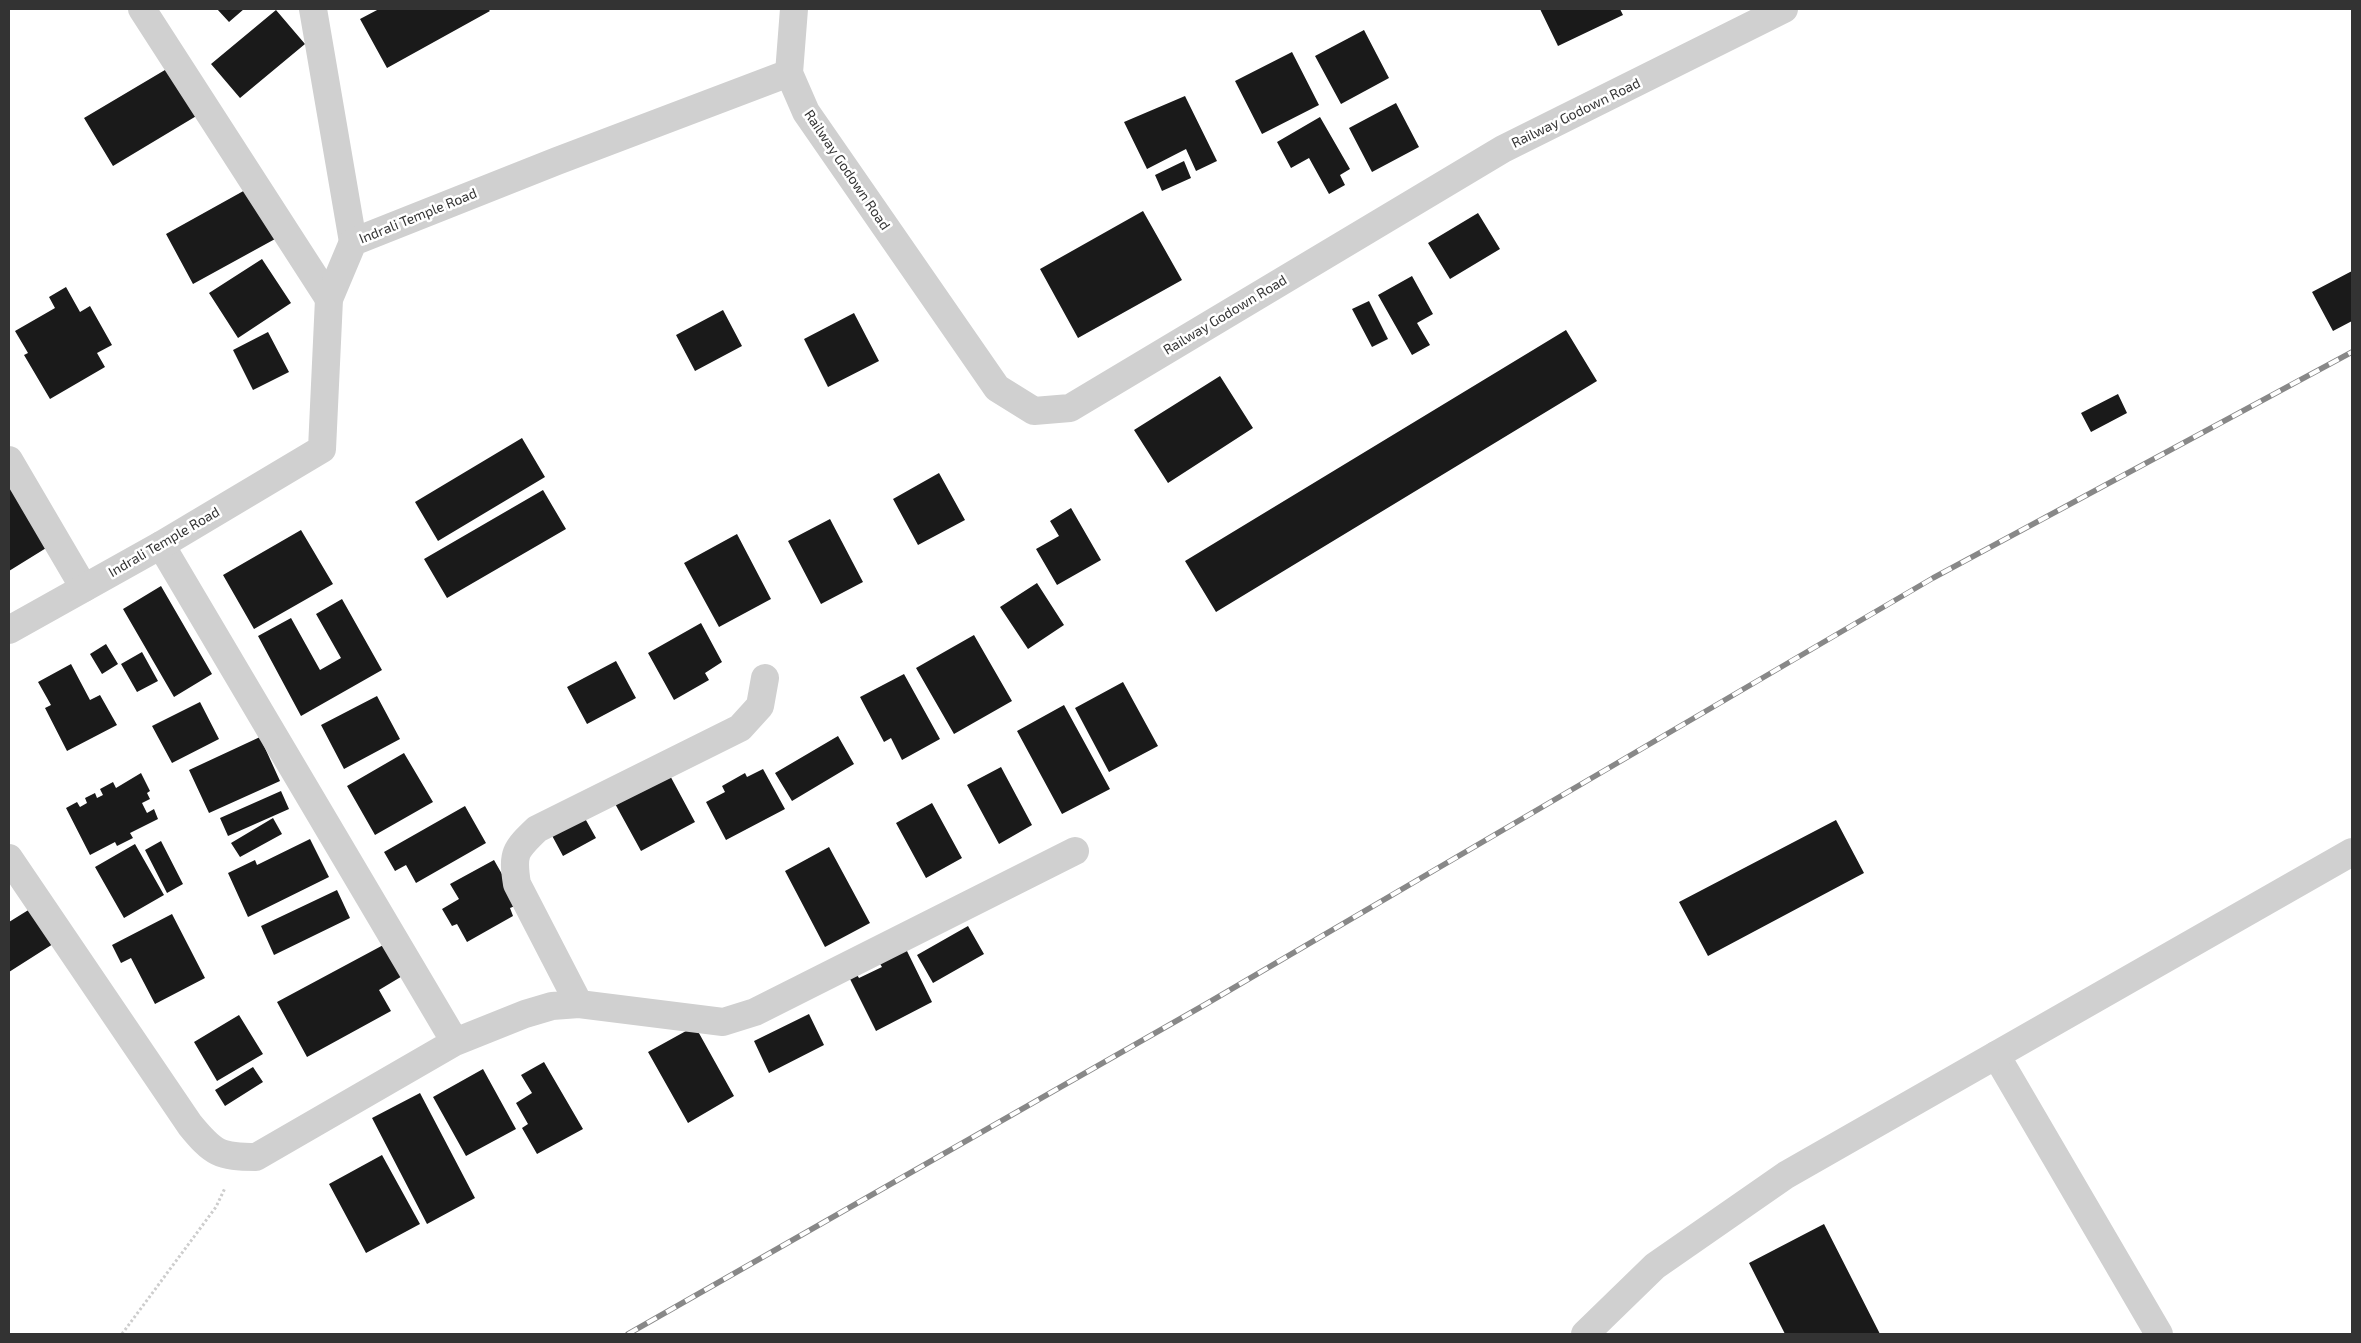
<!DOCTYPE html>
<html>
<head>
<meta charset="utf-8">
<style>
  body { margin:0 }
  #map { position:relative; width:2361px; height:1343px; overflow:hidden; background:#fff; font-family:"Exo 2",sans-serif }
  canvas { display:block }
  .frame { position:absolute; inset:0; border:10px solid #333; pointer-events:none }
</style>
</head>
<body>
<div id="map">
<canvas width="2361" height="1343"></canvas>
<div class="frame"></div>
</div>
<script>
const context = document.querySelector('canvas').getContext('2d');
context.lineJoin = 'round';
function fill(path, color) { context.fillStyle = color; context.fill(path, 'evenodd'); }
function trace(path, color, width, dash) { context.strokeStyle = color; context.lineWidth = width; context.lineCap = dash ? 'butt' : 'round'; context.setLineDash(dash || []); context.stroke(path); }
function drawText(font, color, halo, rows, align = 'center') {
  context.font = font + ' "Exo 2",sans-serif'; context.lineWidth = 5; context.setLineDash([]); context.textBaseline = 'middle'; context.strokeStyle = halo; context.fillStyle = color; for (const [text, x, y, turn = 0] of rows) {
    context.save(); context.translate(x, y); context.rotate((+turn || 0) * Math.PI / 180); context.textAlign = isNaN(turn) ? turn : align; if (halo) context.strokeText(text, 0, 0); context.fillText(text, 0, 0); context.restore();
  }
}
fill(new Path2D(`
  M217,9H244L229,22Z
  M379,9H488L490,11L387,68L360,19Z
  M1540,9H1620L1623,15L1558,46Z
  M276,10L305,44L240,98L211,64Z
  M1364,30L1389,78L1341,104L1315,56Z
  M1292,52L1319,105L1262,134L1235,81Z
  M170,67L198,115L113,166L84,118Z
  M1185,96L1217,161L1196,171L1186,149L1147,169L1124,122Z
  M1396,103L1419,147L1372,172L1349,128Z
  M1320,117L1350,169L1340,175L1345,185L1329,194L1309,158L1291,168L1277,142Z
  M1184,161L1191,178L1162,191L1155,175Z
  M247,189L275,239L193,284L166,234Z
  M1143,211L1182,280L1078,338L1040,269Z
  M1478,213L1500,249L1450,279L1428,243Z
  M262,259L291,303L238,338L209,293Z
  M2352,271V321L2333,331L2312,292Z
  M1412,276L1433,314L1417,323L1430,345L1412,355L1378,295Z
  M66,287L80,312L90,306L112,345L97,353L105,367L50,399L24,355L28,353L15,331L55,308L49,297Z
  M1369,301L1388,339L1372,347L1352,309Z
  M723,310L742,346L695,371L676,335Z
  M854,313L879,361L828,387L804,339Z
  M1566,330L1597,381L1216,612L1185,561Z
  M268,332L289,372L253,390L233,350Z
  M1220,376L1253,428L1168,483L1134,430Z
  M2118,394L2127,413L2091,432L2081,413Z
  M522,438L545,477L438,541L415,502Z
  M939,473L965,520L918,545L893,499Z
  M9,476L51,545L9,571Z
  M543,490L566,529L447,598L424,559Z
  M1071,508L1101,560L1057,585L1036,549L1059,536L1050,521Z
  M830,519L863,582L821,604L788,541Z
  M301,530L333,584L254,629L223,575Z
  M737,534L771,599L719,627L684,563Z
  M1037,583L1064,625L1028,649L1000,607Z
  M161,586L212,674L174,697L123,609Z
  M342,599L382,670L301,716L258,636L291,618L320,670L341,658L316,614Z
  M701,623L722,662L705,673L709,680L674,700L648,653Z
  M974,635L1012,701L954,734L916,668Z
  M106,644L118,664L102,674L90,654Z
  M142,652L158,681L137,692L121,664Z
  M616,661L636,698L587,724L567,687Z
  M71,664L90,700L100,695L117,725L67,751L45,708L51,705L38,682Z
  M904,674L940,739L902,760L891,738L884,742L860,697Z
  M1123,682L1158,746L1109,772L1075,708Z
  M377,696L400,739L344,769L321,725Z
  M200,702L219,739L172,763L152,726Z
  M1064,705L1110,789L1062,814L1017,731Z
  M838,736L854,764L792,801L775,773Z
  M260,737L280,781L209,813L189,770Z
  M404,753L433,802L375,835L347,786Z
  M1001,767L1032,825L999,844L967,785Z
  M763,769L785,809L726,840L706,802L725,792L722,786L745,773L747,777Z
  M667,770L695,822L641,851L613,800Z
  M141,773L150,791L147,793L150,799L142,803L147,813L154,809L158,819L130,833L133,838L117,846L115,842L90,855L66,808L77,802L80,807L87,803L85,798L95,793L97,798L103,795L100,789L113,782L116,788Z
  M281,791L289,809L228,836L220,818Z
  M932,803L962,858L926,878L896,823Z
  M465,806L486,843L416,883L406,865L395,871L384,852Z
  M582,813L596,838L563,856L549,830Z
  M273,818L282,834L240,857L231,843Z
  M1836,820L1864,873L1708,956L1679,902Z
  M310,839L329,877L248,917L228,873L255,860L257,865Z
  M161,841L183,884L167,893L145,850Z
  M135,844L164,895L124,918L95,867Z
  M829,847L870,923L825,947L785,871Z
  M494,860L515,897V906L510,908L513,916L467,942L457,924L452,926L442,909L459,899L450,884Z
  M337,890L350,918L274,955L261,926Z
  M30,909L53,944L9,972V922Z
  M172,914L205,978L155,1004L131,958L121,963L112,945Z
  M968,926L984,954L933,983L917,955Z
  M387,943L404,975L379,990L391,1011L307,1057L277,1002Z
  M906,949L932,1002L876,1031L849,977L856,973L859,978L882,967L879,962Z
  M809,1014L824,1045L769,1073L754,1041Z
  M239,1015L263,1054L217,1081L194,1042Z
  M695,1026L734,1096L688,1123L648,1052Z
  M544,1062L583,1129L537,1154L522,1128L528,1124L516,1103L532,1093L521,1075Z
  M253,1067L263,1082L225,1106L215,1090Z
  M483,1069L516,1129L466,1156L433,1097Z
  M420,1093L475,1198L427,1224L372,1118Z
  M382,1155L420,1224L366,1253L329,1184Z
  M1824,1224L1880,1334H1785L1749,1263Z`), '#1a1a1a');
trace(new Path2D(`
  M122,1334L216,1207L225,1188`), '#cdcdcd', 3, [2.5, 2.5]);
trace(new Path2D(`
  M142,9L329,299
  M313,9L353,242
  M9,460L84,588
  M161,545L455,1042
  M9,858L190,1125C213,1153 219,1157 256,1157L455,1042L525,1014L552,1006L579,1004L723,1022L755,1012L1075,851
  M579,1004L517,884C512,853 515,850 537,829L740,728L760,706L765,678
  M1996,1055L2159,1334`), '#d0d0d0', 28);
trace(new Path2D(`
  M794,9L789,73L806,112L997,388L1034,411L1070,408L1503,149L1784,9
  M9,630L161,545L322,449L329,299L353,242L557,161L789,73
  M1585,1334L1655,1266L1786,1175L2352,852`), '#d0d0d0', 28);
const rail = new Path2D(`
  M628,1334L1206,1004L1933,578L2352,352`);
trace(rail, '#888', 5.5);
trace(rail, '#fff', 4, [11]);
drawText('14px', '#333', '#fff', [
  ["Railway Godown Road",1576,113,-26],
  ["Railway Godown Road",847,170,56],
  ["Indrali Temple Road",418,216,-22],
  ["Railway Godown Road",1225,315,-31],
  ["Indrali Temple Road",164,542,-30]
]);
</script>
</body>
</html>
